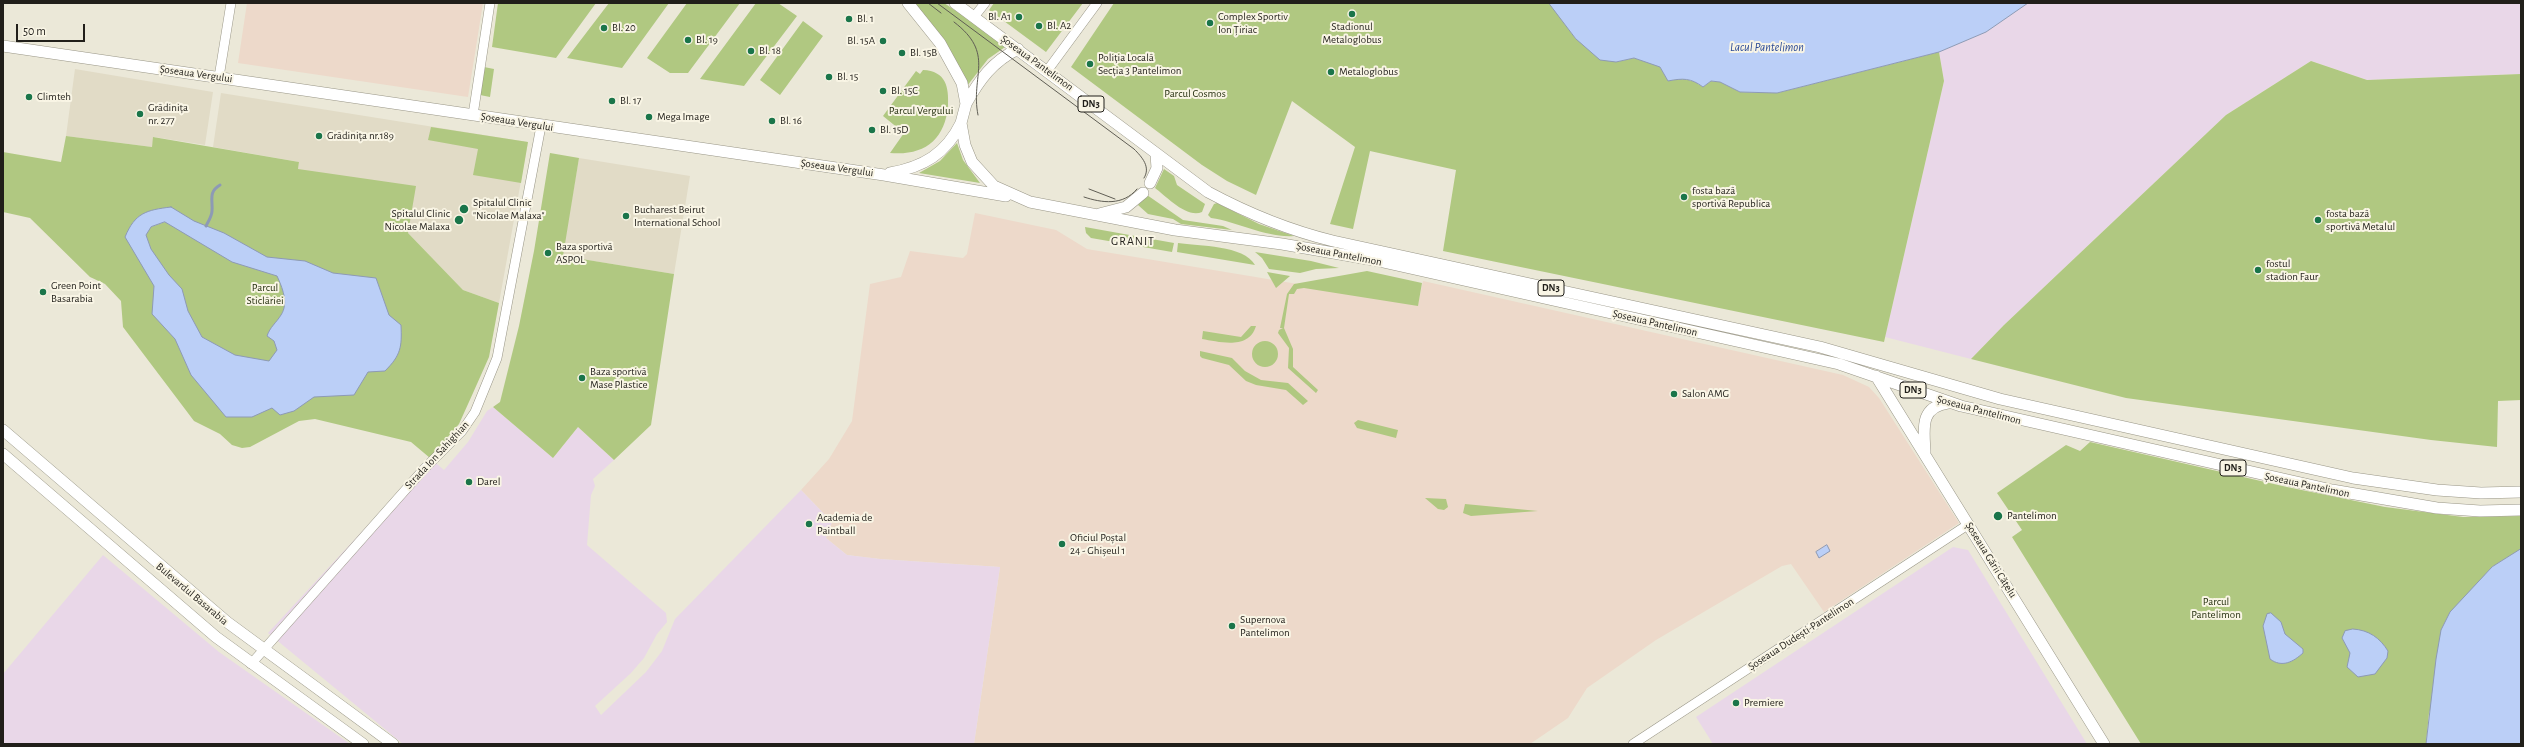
<!DOCTYPE html>
<html>
<head>
<meta charset="utf-8">
<style>
  body { margin:0 }
  #map { position:relative; width:2524px; height:747px; overflow:hidden; background:#ebe8d8; font-family:"Alegreya Sans",sans-serif }
  canvas { display:block }
  .frame { position:absolute; inset:0; border:4px solid #211f1a; pointer-events:none }
  .scale { position:absolute; left:16px; top:24px; width:69px; height:18px; box-sizing:border-box; border:2px solid #211f1a; border-top:0; padding-left:5px; font-size:12px; line-height:14px; white-space:nowrap; color:#211f1a; -webkit-text-stroke:3px #f9f5e5; paint-order:stroke }
</style>
</head>
<body>
<div id="map">
<canvas width="2524" height="747"></canvas>
<div class="frame"></div>
<div class="scale">50 m</div>
</div>
<script>
const context = document.querySelector('canvas').getContext('2d');
context.lineJoin = 'round';
function fill(path, color) { context.fillStyle = color; context.fill(path, 'evenodd'); }
function trace(path, color, width, dash) { context.strokeStyle = color; context.lineWidth = width; context.lineCap = dash ? 'butt' : 'round'; context.setLineDash(dash || []); context.stroke(path); }
function drawText(font, color, halo, rows, align = 'center') {
  context.font = font + ' "Alegreya Sans",sans-serif'; context.lineWidth = 4; context.setLineDash([]); context.textBaseline = 'middle'; context.strokeStyle = halo; context.fillStyle = color; for (const [text, x, y, turn = 0] of rows) {
    context.save(); context.translate(x, y); context.rotate((+turn || 0) * Math.PI / 180); context.textAlign = isNaN(turn) ? turn : align; if (halo) context.strokeText(text, 0, 0); context.fillText(text, 0, 0); context.restore();
  }
}
fill(new Path2D(`
  M247,3H483L468,97L238,63Z
  M975,213L1056,230L1087,249L1418,304L1423,281L1843,375L1869,387L1879,398L1959,523L1824,612L1791,564L1782,566L1656,640L1587,688L1568,718L1530,744H974L1000,567L880,559L847,555L826,538L832,522L801,490L829,459L852,421L870,284L901,277L910,251L963,258L967,254Z`), '#edd9ca');
fill(new Path2D(`
  M2028,3H2521V74L2367,80L2311,61L2226,115L2004,325L1971,359L1885,337L1944,81L1939,52L1986,32Z
  M493,407L553,458L578,427L614,460L593,479L595,486L591,495L587,545L666,613L667,622L657,634L644,658L631,673L595,706L601,715L646,672L662,651L675,619L801,490L832,522L826,538L847,555L880,559L1000,567L974,744H403L268,633L430,458L444,470L468,442L487,411Z
  M1953,547L1968,550L2087,744H1713L1696,717Z
  M103,555L219,652L350,744H3V674Z`), '#e9d7e8');
fill(new Path2D(`
  M75,69L213,92L205,145L154,137L152,147L66,136Z
  M221,93L528,142L499,303L463,290L408,233L298,169L299,162L213,147Z
  M579,158L690,176L674,274L562,256Z`), '#e1dbc6');
fill(new Path2D(`
  M498,3H596L556,58L492,47Z
  M609,3H669L622,68L567,58Z
  M687,3H740L688,73H670L647,58Z
  M756,3H778L797,16L744,86L700,79Z
  M914,3H944L1008,45L988,59L967,86L955,59Z
  M994,3H1083L1046,52L989,10Z
  M1114,3H1549L1576,39L1616,62L1634,58L1651,62L1660,67L1668,80C1683,78 1691,78 1703,87L1711,81L1721,82L1740,92L1777,93L1939,52L1944,81L1884,342L1443,251L1456,170L1370,151L1353,229L1330,224L1355,147L1292,101L1256,195L1227,181L1202,165L1071,67Z
  M803,21L823,36L780,95L760,80Z
  M2311,61L2367,80L2521,74V400L2498,401L2497,447L2431,440L2126,398L1971,359L2004,325L2226,115Z
  M484,67L494,69L490,97L480,95Z
  M923,70C946,71 949,87 948,106C945,140 924,156 890,153L904,133L883,116L916,71L920,74Z
  M431,127L528,142L521,183L473,175L478,149L428,140Z
  M66,136L152,147L153,137L299,162L298,169L416,186L408,233L463,290L499,303L489,357L473,393L459,424L430,458L411,442L315,419L299,421L250,447L242,448L232,445L220,434L194,421L123,327L121,301L105,284L90,277L30,218L3,212V152L61,162Z
  M957,143L963,160L980,183L919,173L940,161Z
  M550,153L579,158L563,256L674,274L651,425L614,460L578,427L553,458L493,407L500,402L519,326L534,251Z
  M1164,169L1174,176L1177,185L1205,204L1202,212C1187,219 1166,196 1155,188Z
  M1147,195L1183,220L1223,226L1232,230L1181,224L1173,219L1148,214L1138,205Z
  M1217,203L1259,224L1294,236C1266,238 1239,222 1211,218L1208,215L1214,204Z
  M1085,227L1174,243L1172,252L1091,238L1086,233Z
  M1178,243C1199,246 1244,245 1255,265L1177,252Z
  M1255,252L1311,261L1339,268L1316,269L1300,273L1269,269L1262,258Z
  M1367,271L1422,283L1418,306L1304,288L1297,289L1294,294H1289L1284,328L1293,349V367L1318,390L1316,393L1288,368L1289,348L1278,333L1279,330L1283,328H1280L1287,294L1294,284Z
  M1267,272L1290,276L1276,288Z
  M1251,326H1256C1249,350 1220,342 1202,339L1203,331L1241,337Z
  M1252 354a13 13 0 1 1 26 0a13 13 0 1 1-26 0Z
  M1200,351L1232,358L1245,371L1261,380L1288,383L1308,401L1303,405L1286,390L1256,385L1246,381L1229,365L1202,358L1200,356Z
  M1358,420L1398,430L1396,438L1357,428L1354,423Z
  M2090,442L2287,487L2385,507L2463,517L2521,516V549L2492,567L2486,574L2429,713L2426,744H2141L2012,537L2022,530L1997,493L2066,445L2080,451Z
  M1425,498L1446,499L1448,507L1444,510L1438,509Z
  M1465,504L1538,511L1471,516L1463,513Z`), '#b0c881');
const water = new Path2D(`
  M1549,3H2028L1986,32L1939,52L1777,93L1740,92L1720,82L1711,81L1703,87C1691,78 1683,78 1668,81L1660,67L1634,58L1616,62L1600,60L1576,39Z
  M171,207L194,221L224,233L267,257L305,261L333,273L376,278L389,315L401,325C402,347 401,355 385,371L368,372L354,395L314,397L294,411L280,415L272,408L252,417H226L191,375L175,339L152,314L154,286L125,237C135,213 146,210 171,207ZM165,222L232,262L277,276C282,287 289,303 281,315C276,323 270,327 267,336L274,341L277,350L269,361L235,355L202,337L188,311L182,289L169,275L151,249L146,235L151,227Z
  M1827,545L1830,551L1819,558L1816,552Z
  M2521,549V744H2426L2436,659L2441,630L2450,612L2492,567Z
  M2271,613L2281,622L2285,634L2303,649V653C2293,662 2282,668 2270,659L2263,626L2267,614Z
  M2353,629C2369,630 2380,638 2388,651L2387,658L2375,674L2358,677L2347,667L2350,653L2342,638L2345,631Z`);
fill(water, '#bbcff7');
trace(water, '#8d9ab5', 1);
trace(new Path2D(`
  M206,226C208,222 212,216 212,211C213,200 208,192 220,185`), '#8d9ab5', 3);
const minor = new Path2D(`
  M974,17L985,3
  M1047,71L1097,3
  M219,77L231,3
  M473,115L490,3
  M251,664L423,470L462,431L475,412L497,358L541,126
  M1633,744L1969,524`);
const major = new Path2D(`
  M908,3L940,43L962,83L966,104L961,123L965,145L972,162L994,186L1030,202L1175,230L1282,244L1374,260L1839,364L1961,406L2332,490L2437,508L2480,511L2521,510
  M955,3L1208,192C1249,214 1288,230 1333,241L1820,347L2000,399L2353,478L2437,490L2481,493L2521,492
  M3,46L884,175L1006,196
  M966,104C979,80 993,61 1018,49
  M890,173C923,167 946,154 961,123
  M1150,183L1157,168L1156,154
  M1099,214L1126,207L1143,193
  M1876,376L2104,744
  M3,430L227,622L393,744
  M1925,452C1924,430 1919,407 1948,403
  M3,454L216,637L363,744`);
trace(minor, '#999687', 10);
trace(major, '#999687', 12);
trace(minor, '#fff', 9);
trace(major, '#fff', 11);
trace(new Path2D(`
  M928,3L941,13
  M937,3L1134,149C1142,157 1151,167 1144,178
  M954,22C996,54 970,75 978,115
  M1089,189L1115,199
  M1084,197C1102,203 1123,206 1137,189`), '#5f5d54', 1);
for (const [x, y, r, color] of [
  [1352,14,4,"#1a754a"],
  [1019,17,4,"#1a754a"],
  [849,19,4,"#1a754a"],
  [1210,23,4,"#1a754a"],
  [1039,26,4,"#1a754a"],
  [604,28,4,"#1a754a"],
  [688,40,4,"#1a754a"],
  [883,41,4,"#1a754a"],
  [751,51,4,"#1a754a"],
  [902,53,4,"#1a754a"],
  [1090,64,4,"#1a754a"],
  [1331,72,4,"#1a754a"],
  [829,77,4,"#1a754a"],
  [883,91,4,"#1a754a"],
  [29,97,4,"#1a754a"],
  [612,101,4,"#1a754a"],
  [140,114,4,"#1a754a"],
  [649,117,4,"#1a754a"],
  [772,121,4,"#1a754a"],
  [872,130,4,"#1a754a"],
  [319,136,4,"#1a754a"],
  [1684,197,4,"#1a754a"],
  [464,209,5,"#1a754a"],
  [626,216,4,"#1a754a"],
  [459,220,5,"#1a754a"],
  [2318,220,4,"#1a754a"],
  [548,253,4,"#1a754a"],
  [2258,270,4,"#1a754a"],
  [43,292,4,"#1a754a"],
  [582,378,4,"#1a754a"],
  [1674,394,4,"#1a754a"],
  [469,482,4,"#1a754a"],
  [1998,516,5,"#1a754a"],
  [809,524,4,"#1a754a"],
  [1062,544,4,"#1a754a"],
  [1232,626,4,"#1a754a"],
  [1736,703,4,"#1a754a"]
]) { const dot = new Path2D(); dot.arc(x, y, r, 0, 2 * Math.PI); context.fillStyle = color; context.fill(dot); trace(dot, '#f9f5e5', 1.5); }
for (const [x, y, w] of [
  [1091,104,26],
  [1551,288,26],
  [1913,390,26],
  [2233,468,26]
]) { const box = new Path2D(); box.roundRect(x - w / 2, y - 8, w, 16, 3); context.fillStyle = '#f9f5e5'; context.fill(box); trace(box, '#211f1a', 1); }
drawText('bold 10px', '#211f1a', null, [
  ["DN3",1091,104],
  ["DN3",1551,288],
  ["DN3",1913,390],
  ["DN3",2233,468]
]);
drawText('11px', '#211f1a', '#f9f5e5', [
  ["Bl. A1",1011,17,"right"],
  ["Complex Sportiv",1218,17],
  ["Ion Țiriac",1218,30],
  ["Bl. 1",857,19],
  ["Bl. A2",1047,26],
  ["Stadionul",1352,27,"center"],
  ["Metaloglobus",1352,40,"center"],
  ["Bl. 20",612,28],
  ["Bl. 19",696,40],
  ["Bl. 15A",875,41,"right"],
  ["Bl. 18",759,51],
  ["Bl. 15B",910,53],
  ["Poliția Locală",1098,58],
  ["Secția 3 Pantelimon",1098,71],
  ["Metaloglobus",1339,72],
  ["Bl. 15",837,77],
  ["Bl. 15C",891,91],
  ["Climteh",37,97],
  ["Bl. 17",620,101],
  ["Grădinița",148,108],
  ["nr. 277",148,121],
  ["Mega Image",657,117],
  ["Bl. 16",780,121],
  ["Bl. 15D",880,130],
  ["Grădinița nr.189",327,136],
  ["fosta bază",1692,191],
  ["sportivă Republica",1692,204],
  ["Spitalul Clinic",473,203],
  ["\"Nicolae Malaxa\"",473,216],
  ["Bucharest Beirut",634,210],
  ["International School",634,223],
  ["Spitalul Clinic",450,214,"right"],
  ["Nicolae Malaxa",450,227,"right"],
  ["fosta bază",2326,214],
  ["sportivă Metalul",2326,227],
  ["Baza sportivă",556,247],
  ["ASPOL",556,260],
  ["fostul",2266,264],
  ["stadion Faur",2266,277],
  ["Green Point",51,286],
  ["Basarabia",51,299],
  ["Baza sportivă",590,372],
  ["Mase Plastice",590,385],
  ["Salon AMG",1682,394],
  ["Darel",477,482],
  ["Pantelimon",2007,516],
  ["Academia de",817,518],
  ["Paintball",817,531],
  ["Oficiul Poștal",1070,538],
  ["24 - Ghișeul 1",1070,551],
  ["Supernova",1240,620],
  ["Pantelimon",1240,633],
  ["Premiere",1744,703]
], 'left');
drawText('11px', '#211f1a', '#f9f5e5', [
  ["Șoseaua Pantelimon",1037,63,36],
  ["Șoseaua Vergului",196,74,8],
  ["Șoseaua Vergului",517,122,9],
  ["Șoseaua Vergului",837,168,8],
  ["Șoseaua Pantelimon",1339,254,11],
  ["Șoseaua Pantelimon",1655,323,13],
  ["Șoseaua Pantelimon",1979,410,15],
  ["Strada Ion Sahighian",437,455,-47],
  ["Șoseaua Pantelimon",2307,485,12],
  ["Șoseaua Gării Cățelu",1991,560,58],
  ["Bulevardul Basarabia",192,594,40],
  ["Șoseaua Dudești-Pantelimon",1801,634,-33]
]);
drawText('11px', '#283212', '#f9f5e5', [
  ["Parcul Cosmos",1195,94],
  ["Parcul Vergului",921,111],
  ["Parcul",265,288],
  ["Sticlăriei",265,301],
  ["Parcul",2216,602],
  ["Pantelimon",2216,615]
]);
drawText('italic 12px', '#284794', '#f9f5e5', [
  ["Lacul Pantelimon",1767,47]
]);
context.letterSpacing = '1px';
drawText('12px', '#211f1a', '#f9f5e5', [
  ["GRANIT",1133,241]
]);
context.letterSpacing = '0px';
</script>
</body>
</html>
